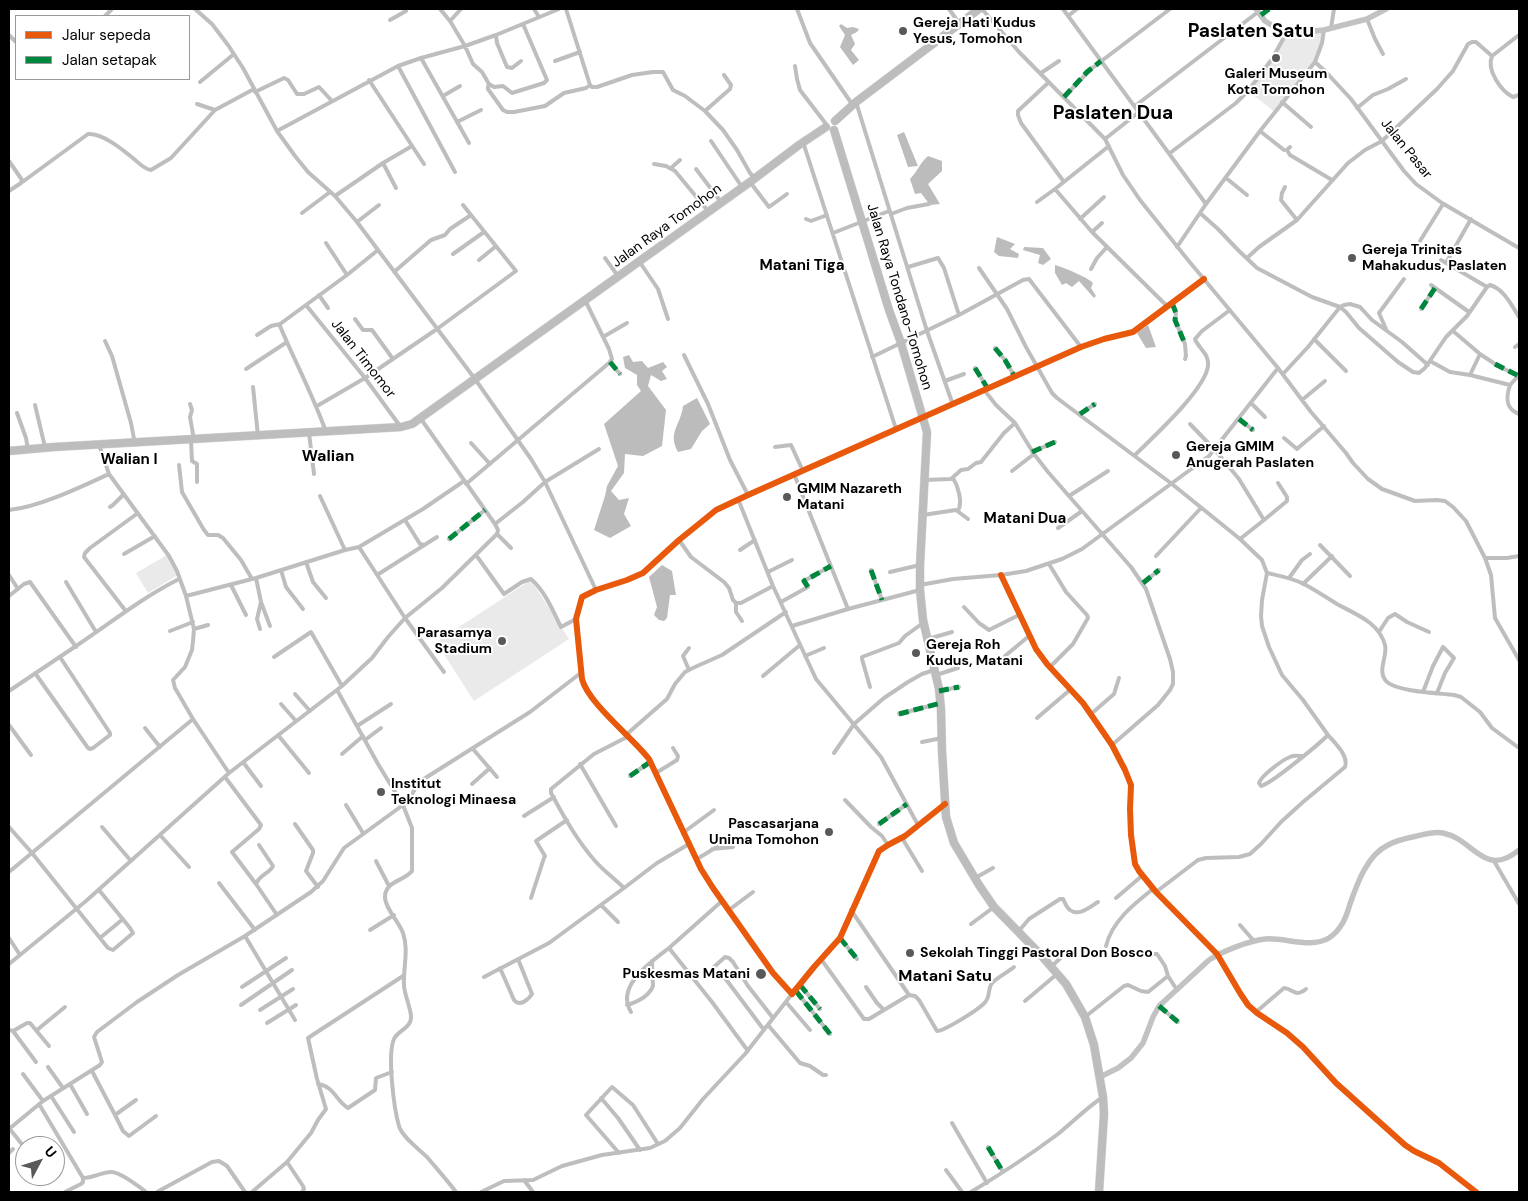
<!DOCTYPE html>
<html>
<head>
<meta charset="utf-8">
<style>
  body { margin:0 }
  #map { position:relative; width:1528px; height:1201px; overflow:hidden; background:#fff; font-family:"DM Sans",sans-serif }
  canvas { display:block }
  .frame { position:absolute; inset:0; border:10px solid #000; pointer-events:none }
  .legend { position:absolute; left:15px; top:15px; width:175px; height:65px; box-sizing:border-box; background:#fff; border:1px solid #999; margin:0; padding:6px 9px; list-style:none; font-size:15px; color:#000 }
  .legend li { display:flex; align-items:center; gap:10px; height:25px }
  .legend b { width:25px; border:1px solid #999 }
  .north { position:absolute; left:15px; top:1136px; width:50px; height:50px; box-sizing:border-box; background:#fff; border:1px solid #999; border-radius:50%; rotate:50deg; font-size:14px; font-weight:700; line-height:20px; text-align:center; color:#000 }
  .north::after { content:''; display:block; margin:auto; width:18px; height:22px; background:#595959; clip-path:polygon(50% 0,100% 100%,50% 72%,0 100%) }
</style>
</head>
<body>
<div id="map">
<canvas width="1528" height="1201"></canvas>
<div class="frame"></div>
<ul class="legend">
<li><b style="height:6px;background:#e8590c"></b>Jalur sepeda</li>
<li><b style="height:6px;background:#00873e"></b>Jalan setapak</li>
</ul>
<div class="north">U</div>
</div>
<script>
const context = document.querySelector('canvas').getContext('2d');
context.lineJoin = 'round';
function fill(path, color) { context.fillStyle = color; context.fill(path, 'evenodd'); }
function trace(path, color, width, dash) { context.strokeStyle = color; context.lineWidth = width; context.lineCap = dash ? 'butt' : 'round'; context.setLineDash(dash || []); context.stroke(path); }
function drawText(font, color, halo, rows, align = 'center') {
  context.font = font + ' "DM Sans",sans-serif'; context.lineWidth = 4; context.setLineDash([]); context.textBaseline = 'middle'; context.strokeStyle = halo; context.fillStyle = color; for (const [text, x, y, turn = 0] of rows) {
    context.save(); context.translate(x, y); context.rotate((+turn || 0) * Math.PI / 180); context.textAlign = isNaN(turn) ? turn : align; if (halo) context.strokeText(text, 0, 0); context.fillText(text, 0, 0); context.restore();
  }
}
fill(new Path2D(`
  M1324,30L1322,43L1315,62L1275,112L1248,91L1254,85L1287,32Z
  M167,555L178,575L148,593L136,573Z
  M531,580L569,639L474,701L436,642Z`), '#eaeaea');
fill(new Path2D(`
  M841,24L847,28L853,27L859,29L857,32L851,35L855,44L851,50L859,60L853,65L840,47L845,35L839,26Z
  M904,132L918,166L908,167L897,135Z
  M928,156L942,161V171L928,184L940,204L930,205L921,193L915,194L910,179C918,171 919,164 928,156Z
  M997,237L1015,244L1010,249L1019,254L1018,258L999,256L994,252Z
  M1024,247L1043,248L1051,259L1043,265L1038,263L1040,255L1023,250Z
  M1055,265C1063,267 1089,278 1093,283L1091,288L1096,296L1094,298L1079,281L1072,287L1066,283L1062,285L1055,273Z
  M1148,325L1156,347L1146,348L1137,333Z
  M629,355L633,362L642,361L648,368L663,362L667,367L662,371L667,379L661,381L651,375L648,386L666,410L662,446L643,456L625,454L624,473L611,491L619,500L629,498L624,514L631,526L610,538L594,530L605,496L607,486L618,466L604,424L641,391L637,385V375L625,368L623,357Z
  M697,398L710,424L702,431L691,449L678,452C667,432 681,425 683,406Z
  M662,565L672,571L676,595H670L667,618L664,621L659,620L654,615L657,607L649,577Z`), '#bcbcbc');
const highway = new Path2D(`
  M835,121L856,102L979,9
  M834,130L889,310L901,343L927,432L920,565V590L923,620L939,689L941,709L942,751L946,817L954,843L979,885L994,907L1040,954L1066,984L1085,1017L1094,1045L1103,1097L1104,1114L1099,1192
  M9,451L54,447L401,427L412,424L750,182L799,145L826,127`);
trace(highway, '#dbdbdb', 9);
trace(new Path2D(`
  M195,9L212,24L228,45L243,68L277,131L295,156L308,172L335,196L357,222L475,379L531,459L545,482L596,590
  M440,9L450,21L465,46L473,64L482,72L489,84L494,87L503,86L512,93L544,83L547,80L523,24
  M534,9L539,17
  M566,9L590,85L592,87H597L632,75L653,72H663L673,90L685,96L705,111L723,130L737,150L750,173L755,178
  M797,9L810,43L852,104
  M949,9L959,23
  M1063,9L1206,204
  M1261,15L1269,9
  M105,16L112,9
  M1068,16L1077,9
  M1367,19L1375,39L1383,54
  M390,20L406,11
  M450,21L461,9
  M1331,28L1334,9
  M9,35L16,42
  M496,35L497,43L507,67L512,68L521,61
  M1519,35L1492,56C1486,70 1501,91 1513,97L1519,95
  M421,58L469,143
  M555,61L580,52
  M1315,62L1325,71L1351,99L1404,171L1416,184L1442,203L1519,248
  M398,66L455,172
  M795,66L797,79L800,90L826,124
  M1041,73L1059,61
  M369,80L424,164
  M200,82L234,54
  M1049,82L1018,111V115L1021,123L1064,182
  M489,84L488,87V89L503,110L507,112H514L545,106L564,93L586,88L590,85
  M255,92L284,78L288,80L297,94H304L319,87L332,101
  M443,96L460,86
  M1064,97L1091,69L1170,9
  M856,102L927,331L953,405
  M1282,102L1311,127
  M197,104L215,110L254,89
  M1135,106L1258,12
  M1357,108L1373,95L1388,89L1406,79
  M705,111L730,89L731,85L724,75
  M457,122L481,110
  M277,131L398,66L421,58L465,46L496,35L559,9
  M1260,131L1284,150
  M1105,139L1139,112
  M711,141L742,187
  M803,142L896,429
  M1109,146L1055,189L1092,232L1168,307
  M1290,147L1287,150L1290,155L1332,180
  M1170,153L1236,103L1248,91L1272,59L1287,32
  M9,161L22,180L21,183L9,191
  M383,163L412,146
  M654,164L666,166L675,171L708,211
  M671,168L680,160
  M696,169L721,202
  M1226,178L1247,195
  M750,182L769,207L787,194
  M21,183L88,134C103,133 123,150 134,159C140,164 144,169 151,170L171,158L215,110
  M1285,187L1282,193L1281,200L1297,220
  M335,196L383,163L396,188
  M1037,202L1055,189
  M463,205L471,215
  M302,213L330,192
  M1200,213L1218,229L1239,251L1257,268L1312,297L1340,307L1346,312L1359,328L1398,362L1413,372L1419,373L1425,368L1446,337L1467,316L1487,287L1490,285C1504,289 1512,306 1519,317
  M891,214L907,208L929,204
  M806,219L811,221L827,215
  M1080,219L1104,197
  M357,222L379,205
  M1092,232L1102,223
  M833,233L889,211
  M1420,241L1443,204
  M326,243L347,275
  M1177,247L1206,204L1260,131L1315,62L1322,43L1324,30
  M453,254L484,232
  M605,258L618,276
  M1247,258L1259,247L1297,220L1348,163L1365,150L1382,141L1437,89L1453,71L1468,44L1472,42H1476L1492,56
  M479,260L495,247
  M1441,260L1487,287
  M639,261L658,289L668,319
  M1446,263L1471,219
  M908,267L938,258L944,268L959,315
  M979,268L1007,309L1026,347L1052,393L1057,398L1172,484L1240,539L1262,560L1267,573L1262,600L1261,616L1262,626L1269,647L1282,675L1303,700L1328,735C1319,744 1271,784 1261,786L1259,783C1261,776 1282,760 1290,757C1294,755 1298,756 1302,756
  M1091,269L1097,258L1107,247
  M1431,285L1469,312
  M319,295L328,308
  M1172,303L1176,313L1175,320L1185,344L1186,356L1185,359
  M306,305L365,378L400,426
  M1421,309L1435,288
  M355,319L363,330H372L393,359
  M1386,329L1379,313L1404,279
  M1453,331L1480,354L1470,375
  M257,335L271,326L280,324
  M603,337L627,323
  M1314,339L1346,371
  M105,341L112,356L131,423L135,444
  M1515,347L1519,344
  M995,348L1005,360L1015,377
  M1480,354L1498,366L1519,376
  M684,355L708,404L730,460L748,495
  M872,357L959,315L1023,280L1029,279L1081,347
  M1430,361L1450,372L1470,375L1510,385L1519,375
  M610,362L620,374
  M975,368L988,389
  M1278,368L1311,412L1346,453L1353,463L1368,479L1382,489L1415,501L1437,500L1445,501L1453,507L1466,521L1485,558L1491,575L1495,618L1519,660
  M246,369L287,342
  M1283,374L1308,347L1340,307L1344,305L1350,304L1360,307L1372,320L1402,342L1428,365
  M945,381L964,374
  M1510,385C1506,397 1505,409 1519,414
  M253,387L258,436
  M985,391L996,405L1015,423L1034,454L1048,472L1131,567L1146,589L1170,659L1173,672V684L1170,690L1158,705L1112,745
  M1302,400L1325,381
  M1251,403L1265,417
  M190,404L192,410L190,417L194,440
  M35,405L45,447
  M317,406L365,378L437,329L516,271L471,215L450,229L445,235L431,240L394,272
  M17,413L26,438L28,450
  M1080,414L1095,404
  M1239,419L1253,430
  M1190,424L1215,450L1239,479L1264,520L1240,539
  M326,432C313,395 295,362 280,326V324L347,275L378,250
  M309,433L314,474
  M1284,438L1297,449L1298,448L1324,426
  M191,440L192,461L197,464V482
  M471,443L490,464
  M775,447L791,445L803,471
  M1032,452L1055,442
  M1135,455C1153,437 1205,390 1208,366C1210,354 1198,348 1195,339L1202,331L1230,310
  M179,465L182,492L204,530L208,535H218L223,538L241,560L252,579
  M1012,471L1034,454
  M794,474L848,609
  M953,478C958,486 963,502 958,511
  M924,480L951,479L961,470L968,469L976,463L981,462L1004,433L1015,423
  M466,484L609,363L612,359L609,349L585,300
  M320,496L345,550
  M1069,496L1108,471
  M738,499L773,586L816,679L881,757L918,825
  M110,507L113,505L124,494
  M9,510C39,507 81,487 109,474
  M923,515L956,510L968,519
  M405,520L420,544L424,545
  M1264,520L1287,501V497L1278,483
  M495,524L523,502L545,482L599,449
  M1058,528L1082,511
  M497,534L511,548
  M449,539L485,510
  M679,540L691,557L724,582L729,588L733,600L736,603H741L773,586
  M1320,545L1350,576
  M359,547L405,618L444,672
  M740,550L755,540
  M124,554L155,536
  M476,555L504,594L522,582L531,579C545,591 553,611 561,627L576,619
  M1156,556L1201,508
  M1485,558H1507L1519,556
  M306,562L313,582L326,598
  M1049,564L1066,592L1087,615L1088,618L1073,644L1050,667
  M281,570L286,587L303,609
  M871,570L882,600
  M768,572L792,560
  M890,572L920,565
  M1267,573C1280,576 1292,578 1304,584C1315,590 1326,597 1337,604C1355,614 1379,622 1385,645C1388,657 1376,671 1387,682C1399,692 1438,693 1454,695L1461,697L1480,712L1492,728L1519,748
  M9,575L18,589
  M377,575L437,537
  M1001,575L1036,649L1047,664L1083,703L1112,745L1125,770L1131,785L1130,809L1131,835L1135,864L1139,871L1156,892L1217,954L1240,993L1248,1005L1257,1013L1287,1033L1303,1047L1336,1083L1405,1145L1414,1151L1439,1163L1476,1192
  M256,578L261,602L257,619L260,629
  M1289,578L1302,560L1310,554
  M66,582L96,632
  M1143,583L1159,570
  M1303,584L1332,556
  M231,585L246,615
  M920,585L953,579L1001,575L1026,571L1062,559L1082,549L1209,456L1278,368L1188,260L1140,200L1123,175L1105,139L1019,52L982,9
  M9,596L24,584L30,582L76,647
  M186,596L256,578L345,550L359,547L423,509L464,481
  M261,602L270,626
  M781,602L808,587L804,581L831,566
  M736,603V612L742,621
  M964,607L979,623L989,630L1019,615
  M125,610L84,557L85,553L90,548L138,513
  M792,626L848,609L920,590
  M194,629L208,625
  M170,631L193,622
  M1379,632L1388,618L1395,614L1407,622L1429,632
  M928,639L952,632
  M689,648L683,656L689,670
  M805,656L824,648
  M1005,656L1029,636
  M274,657L311,632L342,686
  M35,673L88,748L90,749L93,748L110,735V733L60,657
  M936,675L958,668
  M763,676L800,645
  M870,687L862,659V657L899,643L905,636L923,623
  M337,690L378,764L403,805L412,828V871C404,881 386,881 385,896C384,907 399,922 403,933C409,950 403,968 404,986C405,996 410,1006 411,1016C412,1028 398,1030 394,1039C387,1055 394,1109 399,1126C402,1137 419,1149 427,1157C437,1169 447,1180 456,1192
  M9,691C31,676 54,661 76,646C112,622 140,599 179,579
  M939,691L959,687
  M1423,692L1433,666L1443,647L1454,658L1445,673L1437,693
  M295,694L310,711
  M281,704L296,721
  M899,714L941,703
  M1091,714L1114,694L1119,678
  M1037,718L1071,689
  M193,719L229,773
  M9,725L31,755
  M357,726L391,704
  M145,728L160,747
  M627,734L667,699L675,684L685,672L695,667L722,655L786,612
  M278,735L309,773
  M365,740L381,728
  M922,742L942,738
  M473,749L497,777
  M834,753L854,724L884,698L908,682L922,674L934,670
  M342,754L363,736
  M243,762L261,786
  M580,764L616,826
  M656,773L677,760L678,756L673,748
  M630,776L650,762
  M225,777L261,825L259,829L232,852L256,884
  M472,784L490,768
  M845,800L871,827L882,836L888,845
  M945,804L905,836L888,845L879,851L840,938L814,967L792,994L773,973L713,888L701,869L649,759C632,737 588,703 582,679L576,619L582,597L596,590L627,580L643,573L679,540L705,519L716,510L748,495L1081,347L1104,339L1133,332L1204,279
  M346,805L363,833
  M524,816L554,797
  M295,824L313,850V853L306,871L318,887
  M879,824L907,804
  M9,827L32,853L108,948L113,950L133,933L130,928L99,890
  M102,827L131,861
  M684,832L714,810
  M160,835L189,867
  M902,838L922,871
  M259,845L273,866C270,873 259,875 256,884L277,915
  M712,849L733,847
  M697,859L715,848L723,839L729,837
  M376,861L389,886
  M1494,861L1519,904
  M9,872L193,719L175,688L173,680L185,667L192,650L193,641L194,629L186,596L177,571L169,556L109,474L99,445
  M975,878L993,868
  M219,883L255,930
  M624,888L657,863L689,844
  M1156,892L1198,860L1206,858L1239,857L1250,854L1261,844L1281,822L1303,802L1345,767C1349,756 1335,743 1328,735
  M531,898L544,858L545,856L536,841L567,820
  M1116,898L1143,875
  M722,901L669,948L712,1002L748,1051
  M601,905L618,922
  M729,910L753,892
  M851,910L909,995L915,996L919,1000L937,1031C944,1031 982,1008 986,1001C990,996 988,988 992,983C998,977 1008,972 1014,967
  M971,924L994,907
  M1240,925L1254,941
  M370,930L394,915
  M1018,932L1029,919L1060,899H1063C1065,903 1067,908 1070,910C1079,917 1091,906 1098,902
  M245,936L295,1020
  M9,938L20,955
  M100,938L123,919
  M840,938L857,959
  M1106,946C1112,921 1134,904 1153,889
  M1148,957L1152,954H1157L1165,966L1168,976
  M821,959L864,1019H869L909,995
  M9,964L86,901L229,773L342,686L372,658L388,637L405,618L442,588L497,534L498,530L495,524L421,419
  M714,967L725,957L729,958L733,962L748,986L773,1018
  M1051,967L1069,950
  M500,968L514,1000C520,1007 528,1000 532,994L518,959
  M484,977L549,943L624,888C615,879 604,871 596,862C578,842 564,817 551,793V789L594,754L629,736
  M725,978L764,1030
  M800,985L820,1009
  M242,987L286,958
  M866,987L877,1003L884,1010
  M796,991L830,1034
  M1025,1001L1057,974
  M786,1002L810,1030
  M241,1005L292,970
  M627,1005C637,1002 649,996 653,986L652,961
  M1159,1006L1178,1022
  M260,1010L293,989
  M631,1012C615,986 651,962 669,948
  M1256,1012L1284,988C1294,989 1295,998 1306,989
  M1085,1017L1124,986L1128,985L1141,991L1148,992L1168,976L1177,990
  M267,1023L296,1005
  M768,1025L800,1063L810,1066L823,1075H826
  M9,1030L13,1031L36,1062
  M37,1030L65,1007
  M13,1031L27,1023H30L49,1046
  M48,1067L63,1088
  M92,1071L115,1115L136,1100
  M23,1074L43,1101
  M70,1084L87,1114
  M318,1084C334,1086 336,1101 348,1108L375,1090L376,1078L392,1072
  M51,1096L74,1132
  M601,1098L618,1118L640,1150
  M39,1104L83,1178V1182L81,1184L65,1192
  M115,1115L123,1131L129,1136L156,1116
  M952,1123L987,1183
  M9,1128L25,1148
  M9,1129L43,1101L100,1065L102,1062L94,1037L97,1032L137,1002L178,975L245,936L311,892L323,881L344,848L403,805L411,796L419,782L530,712L582,672
  M988,1147L1003,1172
  M9,1153L13,1149
  M619,1153L586,1115L612,1087L633,1105L658,1144
  M287,1162L303,1186L304,1189L302,1192
  M946,1170L962,1192
  M83,1178C93,1178 102,1172 111,1172C121,1172 138,1186 146,1192
  M524,1180L533,1192
  M157,1192L212,1162L219,1161L227,1166L245,1192
  M252,1192L287,1162L311,1133L318,1120L326,1109L317,1079L308,1038L403,976
  M481,1192L504,1181L533,1180L562,1166L602,1155L650,1148L665,1141L680,1128L703,1099L745,1054L792,994
  M971,1192C1001,1174 1030,1155 1058,1134C1073,1122 1086,1108 1103,1097`), '#bebebe', 4);
trace(new Path2D(`
  M1256,9L1265,21L1273,26L1287,32H1303L1324,30L1367,19L1386,9
  M1100,1077L1118,1068L1131,1058L1143,1043L1153,1017L1159,1006L1209,960C1223,951 1248,941 1265,939C1284,937 1311,949 1329,938C1341,930 1346,918 1350,904C1357,884 1367,855 1388,845C1397,840 1407,838 1417,836C1425,834 1435,831 1443,833C1474,839 1484,879 1519,850`), '#c2c2c2', 5.5);
trace(highway, '#bdbdbd', 8);
trace(new Path2D(`
  M1261,15L1269,9
  M1064,97L1087,72L1101,61
  M1172,303L1176,313L1175,320L1185,344
  M1421,309L1435,288
  M995,348L1005,360L1015,377
  M610,362L620,374
  M1495,364L1519,376
  M975,368L988,389
  M1080,414L1095,404
  M1239,419L1253,430
  M1032,452L1055,442
  M449,539L485,510
  M871,570L882,600
  M1143,583L1159,570
  M808,587L804,581L831,566
  M939,691L959,687
  M899,714L941,703
  M630,776L650,762
  M879,824L907,804
  M840,938L857,959
  M800,985L820,1009
  M796,991L830,1034
  M1159,1006L1178,1022
  M988,1147L1003,1172`), '#00873e', 5, [10, 5]);
trace(new Path2D(`
  M1001,575L1036,649L1047,664L1083,703L1112,745L1125,770L1131,785L1130,809L1131,835L1135,864L1139,871L1156,892L1217,954L1240,993L1248,1005L1257,1013L1287,1033L1303,1047L1336,1083L1405,1145L1414,1151L1439,1163L1476,1192
  M945,804L905,836L888,845L879,851L840,938L814,967L792,994L773,973L713,888L701,869L649,759C632,737 588,703 582,679L576,619L582,597L596,590L627,580L643,573L679,540L705,519L716,510L748,495L1081,347L1104,339L1133,332L1204,279`), '#e8590c', 6);
for (const [x, y, r, color] of [
  [903,31,5,"#595959"],
  [1276,58,5,"#595959"],
  [1352,258,5,"#595959"],
  [1176,455,5,"#595959"],
  [787,497,5,"#595959"],
  [502,641,5,"#595959"],
  [916,653,5,"#595959"],
  [381,792,5,"#595959"],
  [829,832,5,"#595959"],
  [910,953,5,"#595959"],
  [761,974,6,"#595959"]
]) { const dot = new Path2D(); dot.arc(x, y, r, 0, 2 * Math.PI); context.fillStyle = color; context.fill(dot); trace(dot, '#fff', 2); }
drawText('bold 14px', '#000', '#fff', [
  ["Gereja Hati Kudus",913,23],
  ["Yesus, Tomohon",913,39],
  ["Galeri Museum",1276,74,"center"],
  ["Kota Tomohon",1276,90,"center"],
  ["Gereja Trinitas",1362,250],
  ["Mahakudus, Paslaten",1362,266],
  ["Gereja GMIM",1186,447],
  ["Anugerah Paslaten",1186,463],
  ["GMIM Nazareth",797,489],
  ["Matani",797,505],
  ["Parasamya",492,633,"right"],
  ["Stadium",492,649,"right"],
  ["Gereja Roh",926,645],
  ["Kudus, Matani",926,661],
  ["Institut",391,784],
  ["Teknologi Minaesa",391,800],
  ["Pascasarjana",819,824,"right"],
  ["Unima Tomohon",819,840,"right"],
  ["Sekolah Tinggi Pastoral Don Bosco",920,953],
  ["Puskesmas Matani",750,974,"right"]
], 'left');
drawText('14px', '#000', '#fff', [
  ["Jalan Pasar",1406,149,51],
  ["Jalan Raya Tomohon",667,226,-36],
  ["Jalan Raya Tondano-Tomohon",899,297,73],
  ["Jalan Timomor",363,359,52]
]);
drawText('bold 15px', '#000', '#fff', [
  ["Matani Tiga",802,266],
  ["Walian I",129,460],
  ["Matani Dua",1025,519]
]);
drawText('bold 16px', '#000', '#fff', [
  ["Walian",328,457],
  ["Matani Satu",945,977]
]);
drawText('bold 19px', '#000', '#fff', [
  ["Paslaten Satu",1251,32],
  ["Paslaten Dua",1113,114]
]);
</script>
</body>
</html>
